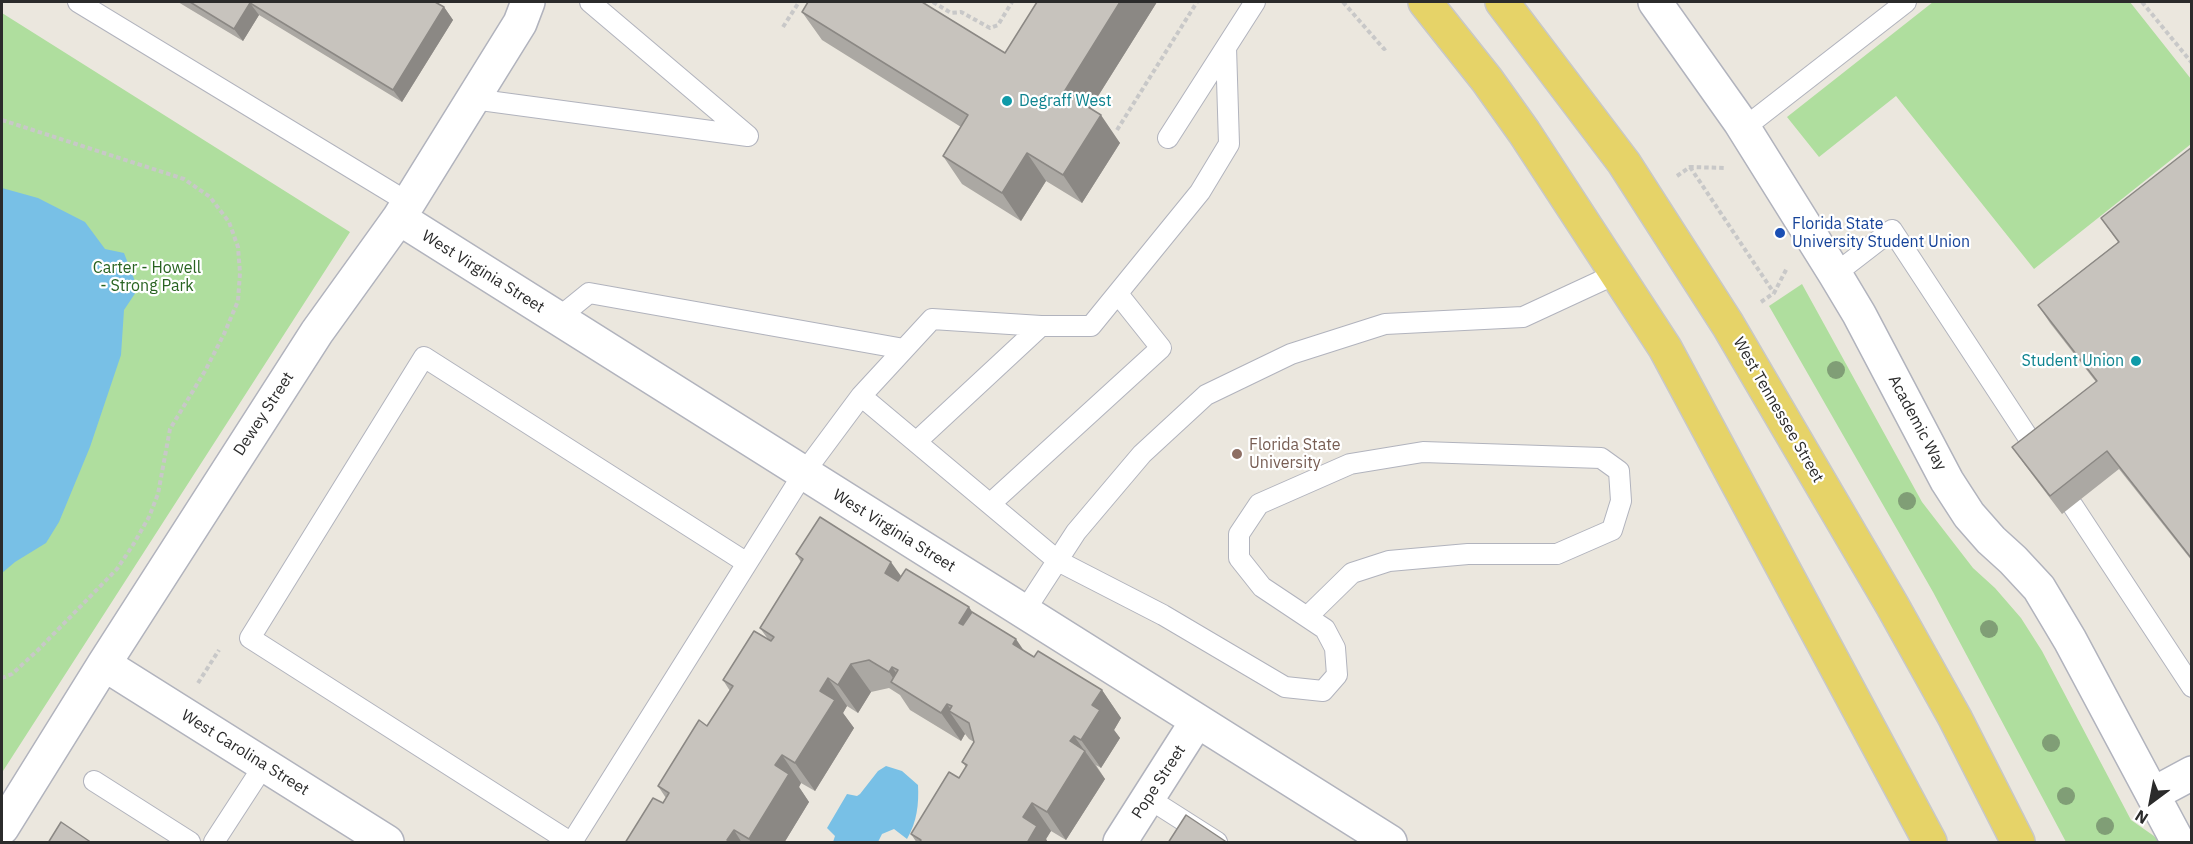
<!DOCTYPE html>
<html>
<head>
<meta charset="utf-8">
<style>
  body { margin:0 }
  #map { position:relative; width:2193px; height:844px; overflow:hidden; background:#ebe7de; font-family:"IBM Plex Sans",sans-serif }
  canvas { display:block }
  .frame { position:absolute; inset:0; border:3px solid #2b2b2b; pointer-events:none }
  .north { position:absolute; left:2121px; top:772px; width:60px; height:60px; -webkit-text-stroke:4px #fff; paint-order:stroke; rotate:212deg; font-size:16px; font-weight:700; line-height:24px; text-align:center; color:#2b2b2b }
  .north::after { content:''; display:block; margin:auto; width:21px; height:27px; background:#2b2b2b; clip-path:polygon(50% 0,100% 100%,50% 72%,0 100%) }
</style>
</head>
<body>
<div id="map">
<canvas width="2193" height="844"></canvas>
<div class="frame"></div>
<div class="north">N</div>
</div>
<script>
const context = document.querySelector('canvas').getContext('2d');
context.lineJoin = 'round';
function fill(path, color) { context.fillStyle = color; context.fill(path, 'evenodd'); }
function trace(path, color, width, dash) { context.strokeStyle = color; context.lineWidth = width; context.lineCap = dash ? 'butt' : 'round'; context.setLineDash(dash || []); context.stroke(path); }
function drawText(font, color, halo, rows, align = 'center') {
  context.font = font + ' "IBM Plex Sans",sans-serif'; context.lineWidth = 4.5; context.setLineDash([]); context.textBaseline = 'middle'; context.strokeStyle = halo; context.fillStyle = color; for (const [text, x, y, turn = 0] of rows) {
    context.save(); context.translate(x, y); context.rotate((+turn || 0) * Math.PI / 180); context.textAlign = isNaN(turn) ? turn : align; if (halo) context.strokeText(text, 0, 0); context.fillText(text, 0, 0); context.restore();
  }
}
fill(new Path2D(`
  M1933,2H2130L2191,79V144L2034,269L1896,96L1819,157L1787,117Z
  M2,13L350,232L3,771L2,770Z
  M1802,284L1922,502L1973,568L1995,588L2021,618L2042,651L2131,820L2154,836L2159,842H2066L1933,592L1769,306Z`), '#afde9e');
fill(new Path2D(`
  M2,188L38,198L85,222L105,249L124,253L138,289L124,310L121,355L90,447L59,522L46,543L15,562L2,573Z
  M886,766L902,771L918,785C919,804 917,822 907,839L894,829L882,834L878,842H833L835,836L827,828L847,794L857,796L860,794L878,771Z`), '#78c0e6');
const service = new Path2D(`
  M78,2L409,203
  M590,2L748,136
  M473,99L748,136
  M1744,128L1906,2
  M1168,138L1255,2
  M1835,274L1892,230L2039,454
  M557,319L589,293L904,349
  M861,396L1058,561L1163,615L1285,687L1323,691L1337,675L1335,648L1325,629L1262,587L1239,558V534L1259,504L1350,464L1423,452L1601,458L1619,471L1621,501L1612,530L1557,554H1468L1389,561L1352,573L1307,617
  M916,442L1041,326
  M990,504L1161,348L1118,294
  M2073,506L2192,687
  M1024,612L1076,532L1142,454L1206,395L1291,354L1385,324L1523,317L1618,273
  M94,781L190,842
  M1148,798L1217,842
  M214,842L264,765
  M570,842L250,638L424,357L747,563
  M572,842L803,474L861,396L932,319L1041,326H1091L1200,192L1229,144L1226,47`);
const minor = new Path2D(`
  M1655,2L1740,122L1835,274L1859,314L1947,481L1969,515L1991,540L2013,560L2039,588L2070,640L2178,842
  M399,218L1390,842
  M104,664L387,842
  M2153,794L2192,773
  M2,828L104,664L317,332L399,218L520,23L528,2
  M1120,842L1197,721`);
const primary = new Path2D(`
  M1425,2L1487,80L1524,132L1665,348L1930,842
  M1502,2L1624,163L1728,325L1892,605L1955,718L2018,842`);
trace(service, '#b1b3bd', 22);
trace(minor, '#b1b3bd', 36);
trace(primary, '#c8c8c8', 36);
trace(new Path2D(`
  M933,2L951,13L961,12L990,28L998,25L1012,2
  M1343,2L1384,49L1387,47
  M2142,2L2192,63
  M783,27L799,2
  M2,120L184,179L210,197L229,222L238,247L240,273L238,301L224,334L205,371L170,429L158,494L149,517L133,545L117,569L37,651L12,674L2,678
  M1117,130L1197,2
  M1690,167L1774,293
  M1677,176L1690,167L1726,168
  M1761,302L1774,293L1787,268
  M198,683L219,650`), '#c8c8c8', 4, [4.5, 3]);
trace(service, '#fff', 20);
trace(minor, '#fff', 33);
trace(primary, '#e6d368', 33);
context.fillStyle = '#809e76';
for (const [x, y] of [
  [1836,370],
  [1907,501],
  [1989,629],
  [2051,743],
  [2066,796],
  [2105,826]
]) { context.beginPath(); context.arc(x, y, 9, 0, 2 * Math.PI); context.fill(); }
fill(new Path2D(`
  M178,2H435L444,7L453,20L402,102L259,15L243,41Z
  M1037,2H1157L1090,109L1120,143L1082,203L1046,181L1021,221L962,184L943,156L961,127L822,40L802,12L1005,53Z
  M2192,147V561L2119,469L2062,514L2025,465L2012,447L2096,382L2050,323L2038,305L2118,242L2101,218Z
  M796,554L902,576L972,612L1024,651L1034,657L1102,690L1121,718L1114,730L1120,738L1101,768L1096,765L1105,779L1066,840L1051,831L1046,839L1048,843H917L911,834L959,778L966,767L962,762L974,742L969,739L965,734L961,741L910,710L900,695L889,688L871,692L858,713L847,706L843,713L854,728L815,791L801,783L799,787L809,802L784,843H625L663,803L666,798L658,786L707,726L730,691L723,680L768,639L760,628L801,562Z`), '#aba8a3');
fill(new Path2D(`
  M1120,2H1157L1083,120L1064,92Z
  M250,3L259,15L243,41L234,29Z
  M444,7L453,20L402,102L393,90Z
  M1101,115L1120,143L1082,203L1063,175Z
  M1027,153L1046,181L1021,221L1002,193Z
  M891,562L911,590L885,573Z
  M969,607L988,635L979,651L959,623Z
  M1016,639L1035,667L1013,644Z
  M851,664L871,692L858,713L838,685Z
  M892,667L912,695L899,687L889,672Z
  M828,678L847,706L843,713L854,728L815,791L795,763L820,691Z
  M1102,690L1121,718L1114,730L1120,738L1101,768L1081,740L1092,705Z
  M947,704L955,715L949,711L965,734L961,741L941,713Z
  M1074,736L1105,779L1066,840L1047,812L1070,741Z
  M782,755L801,783L799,787L809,802L784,843H751L749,839L775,765Z
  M1032,803L1051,831L1046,839L1048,843H1027L1023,817Z
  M734,830L742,843H729L727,840Z`), '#8b8884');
const building = new Path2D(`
  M190,2H435L444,7L393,90L250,3L234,29Z
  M808,2H922L1005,53L1037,2H1120L1064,92L1101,115L1063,175L1027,153L1002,193L943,156L968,115L802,12Z
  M2192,147V559L2107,451L2050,496L2012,447L2097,381L2038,305L2119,242L2101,218Z
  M820,517L891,562L885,573L898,581L906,569L969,607L959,623L963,625L972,612L1016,639L1013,644L1034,657L1038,651L1102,690L1092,705L1100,710L1081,740L1074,736L1070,741L1085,751L1047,812L1032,803L1023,817L1037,826L1027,843H919L921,840L911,834L949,772L959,778L967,765L962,762L974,742L969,723L949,711L952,706L947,704L941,713L891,682L898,670L892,667L889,672L869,660L851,664L838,685L828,678L820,691L835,700L795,763L782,755L775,765L789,774L749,839L734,830L727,840L730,843H625L653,798L663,803L669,793L658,786L699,720L707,726L733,686L723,680L754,631L771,641L774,637L760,628L803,559L796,554Z
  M1186,815L1228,843H1168Z
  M61,822L92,843H48Z`);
fill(building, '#c7c3bd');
trace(building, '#8b8884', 1.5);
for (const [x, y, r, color] of [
  [1007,101,6,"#0f9aa8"],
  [1780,233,6,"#1a4fb4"],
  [2136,361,6,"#0f9aa8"],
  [1237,454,6,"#8d6e63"]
]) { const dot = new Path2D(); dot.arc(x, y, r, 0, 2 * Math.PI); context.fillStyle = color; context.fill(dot); trace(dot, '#fff', 2); }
drawText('16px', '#0d838f', '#fff', [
  ["Degraff West",1019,101],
  ["Student Union",2124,361,"right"]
], 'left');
drawText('16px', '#164399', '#fff', [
  ["Florida State",1792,224],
  ["University Student Union",1792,242]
], 'left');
drawText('16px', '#286320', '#fff', [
  ["Carter - Howell",147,268],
  ["- Strong Park",147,286]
]);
drawText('16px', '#2b2b2b', '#fff', [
  ["West Virginia Street",483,272,32],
  ["West Tennessee Street",1778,410,60],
  ["Dewey Street",264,414,-57],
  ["Academic Way",1917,423,62],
  ["West Virginia Street",894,531,32],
  ["West Carolina Street",245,753,32],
  ["Pope Street",1159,782,-57]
]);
drawText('16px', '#785e54', '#fff', [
  ["Florida State",1249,445],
  ["University",1249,463]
], 'left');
</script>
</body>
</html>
